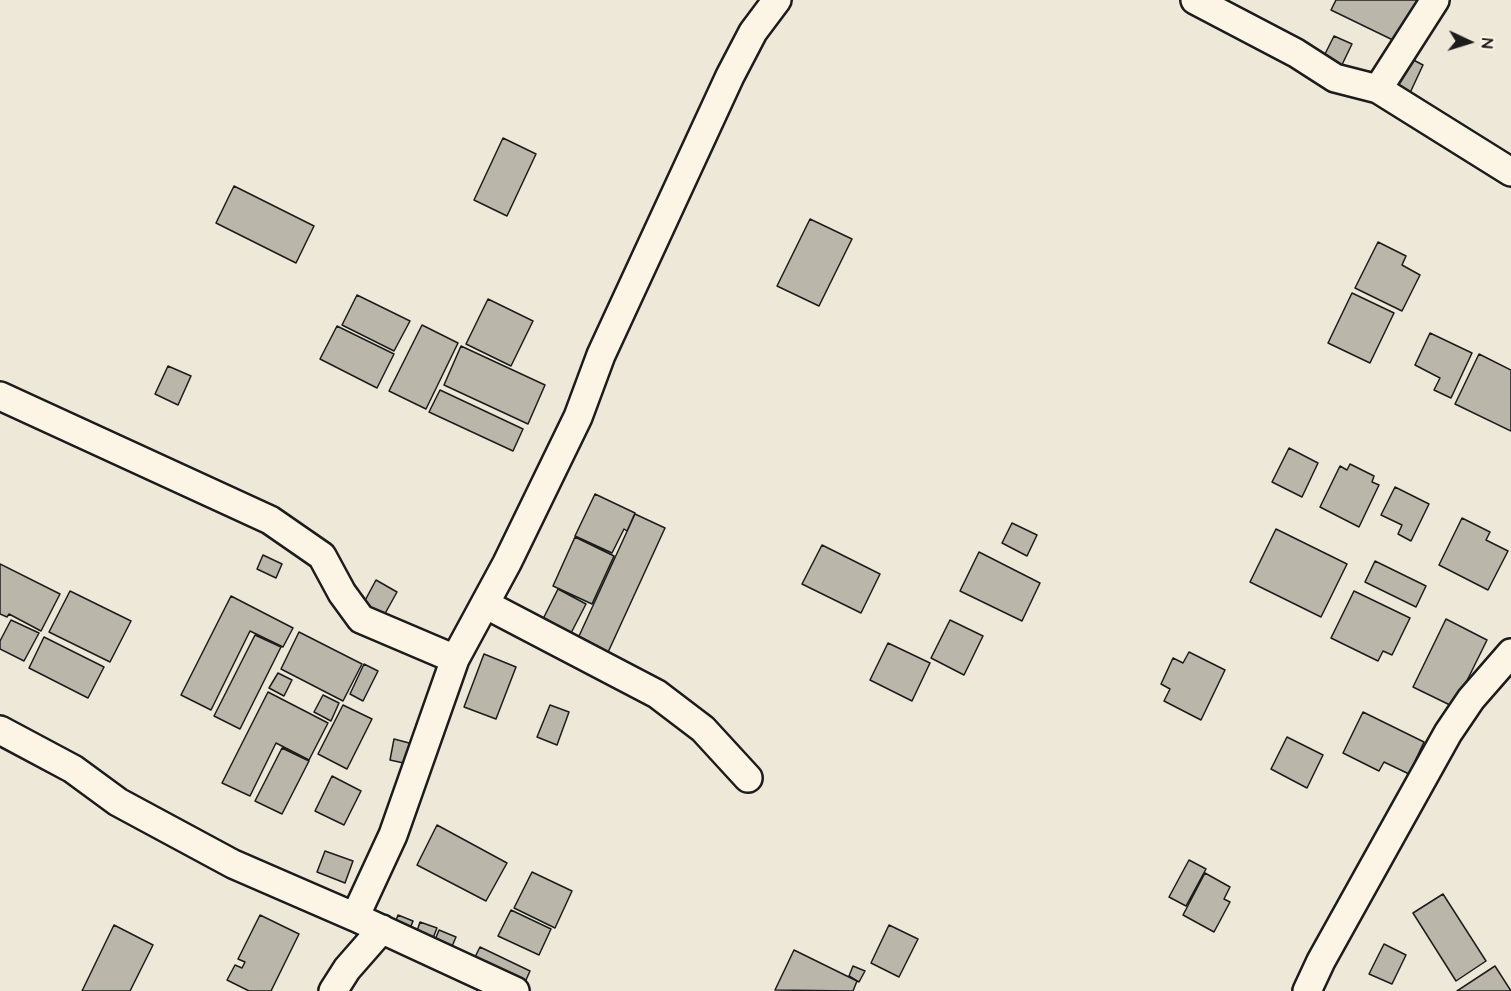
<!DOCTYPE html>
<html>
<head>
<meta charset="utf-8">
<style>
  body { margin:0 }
  #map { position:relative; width:1511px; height:991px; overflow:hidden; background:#eee8d9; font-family:"Architects Daughter",sans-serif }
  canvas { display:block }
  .north { position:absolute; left:1439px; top:12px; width:60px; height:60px; -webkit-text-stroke:4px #fcf5e5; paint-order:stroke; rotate:94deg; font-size:16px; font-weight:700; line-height:24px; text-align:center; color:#1c1c1c }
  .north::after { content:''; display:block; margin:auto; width:21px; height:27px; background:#1c1c1c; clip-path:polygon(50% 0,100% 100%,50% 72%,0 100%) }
</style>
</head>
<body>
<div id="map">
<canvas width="1511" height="991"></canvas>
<div class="north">N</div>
</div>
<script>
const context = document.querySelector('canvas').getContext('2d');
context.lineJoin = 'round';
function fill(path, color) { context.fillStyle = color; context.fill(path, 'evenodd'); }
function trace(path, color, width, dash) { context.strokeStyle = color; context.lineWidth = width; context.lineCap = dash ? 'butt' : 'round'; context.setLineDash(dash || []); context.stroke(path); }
const building = new Path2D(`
  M1336,0H1417L1397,42L1331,10Z
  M1334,36L1352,44L1337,75L1319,66Z
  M1404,55L1423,65L1409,95L1389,85Z
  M503,138L536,154L507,216L474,200Z
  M234,186L314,226L296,263L216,223Z
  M810,219L852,239L819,306L777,286Z
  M1378,242L1406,256L1402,265L1420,275L1402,311L1355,288Z
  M1352,293L1394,313L1370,363L1328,343Z
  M357,295L410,321L394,351L342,325Z
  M488,299L533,321L511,366L466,344Z
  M422,325L458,343L426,409L389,391Z
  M337,326L394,354L377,388L320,359Z
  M1430,333L1472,353L1451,398L1434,390L1440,378L1415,365Z
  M461,346L545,385L528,424L444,385Z
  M1479,354L1511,370V431L1455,404Z
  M168,366L191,376L178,405L155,394Z
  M440,390L523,429L513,451L429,412Z
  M1289,448L1318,463L1302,497L1272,482Z
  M1350,464L1374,476L1372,482L1379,485L1359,527L1320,507L1340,466L1347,470Z
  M1395,487L1429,504L1411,541L1398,534L1402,525L1381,515Z
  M595,494L635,513L627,531L624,529L612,553L575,536Z
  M635,514L665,528L604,661L574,647Z
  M1462,518L1490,532L1486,540L1508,551L1488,590L1439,565Z
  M1012,523L1037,535L1027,556L1002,543Z
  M1276,529L1347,564L1321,617L1250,582Z
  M575,537L614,556L592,604L553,586Z
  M822,545L880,574L861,613L802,584Z
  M979,552L1040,583L1022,621L960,591Z
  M263,555L282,564L276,578L257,569Z
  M1375,561L1426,586L1416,607L1365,582Z
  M0,564L60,594L41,631L9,614L7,617L0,614Z
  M376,580L397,592L382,619L361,608Z
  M558,589L586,604L569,637L541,623Z
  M70,591L131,621L110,662L49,632Z
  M1354,591L1410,618L1392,655L1383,651L1378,661L1331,638Z
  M231,596L293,628L283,647L250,631L211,710L181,695Z
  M1446,619L1487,640L1454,707L1413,687Z
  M11,620L39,633L24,661L0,649V641Z
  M950,620L983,636L964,675L931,658Z
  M299,632L362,664L343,701L281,669Z
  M255,635L281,647L240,729L214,716Z
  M44,637L104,667L88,698L29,668Z
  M888,643L930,663L912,701L870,680Z
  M1189,652L1225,670L1201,720L1164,701L1170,689L1161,684L1173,658L1183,663Z
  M484,654L516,667L496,719L464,707Z
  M364,664L378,671L363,701L350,694Z
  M278,673L292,680L284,696L269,688Z
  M268,692L328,723L309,760L276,743L250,796L222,783Z
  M323,695L339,703L331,721L314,712Z
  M343,705L372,719L347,769L318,754Z
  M550,705L569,712L557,745L537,737Z
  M1363,712L1424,742L1409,774L1384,762L1379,771L1343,753Z
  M1287,737L1323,755L1307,788L1271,769Z
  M394,739L413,744L408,764L390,760Z
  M282,748L309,761L282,814L255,801Z
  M332,776L361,791L344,825L315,811Z
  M437,825L507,863L486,901L417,865Z
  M325,851L353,861L345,883L317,872Z
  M1189,860L1206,869L1186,906L1169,897Z
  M532,872L572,891L555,928L514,908Z
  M1205,873L1230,887L1224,899L1230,902L1214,932L1183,915Z
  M1443,894L1486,961L1456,981L1413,913Z
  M511,910L551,929L539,955L498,936Z
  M260,915L299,934L271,991H249L227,980L235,965L242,968L245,962L238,959Z
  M398,915L413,921L408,934L393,928Z
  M420,922L437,928L431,943L415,937Z
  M114,925L153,945L130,991H82Z
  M889,925L918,939L899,977L871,963Z
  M439,930L456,937L450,951L433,945Z
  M1384,944L1406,955L1392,984L1369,974Z
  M480,947L530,971L522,989L471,965Z
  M794,950L857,981L853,991L775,990Z
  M853,966L865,971L859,982L849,976Z
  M1495,966L1511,991H1457Z`);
fill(building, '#bab6aa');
trace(building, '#1c1c1c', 1.5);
const minor = new Path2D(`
  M1195,0L1296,53L1335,78L1378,89L1511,172
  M1378,89L1435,0
  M0,396L270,520L322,556L342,593L361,619L455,659
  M485,604L657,694L703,729L748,778
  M0,730L73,769L118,802L233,864L355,917L515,991
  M355,917L393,835L455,659L507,563L578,417L601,355L730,76L753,32L777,0
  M333,991L347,969L382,929
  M1307,991L1321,961L1448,733L1471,699L1511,653`);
trace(minor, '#1c1c1c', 32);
trace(minor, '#fcf5e5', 27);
</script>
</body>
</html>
